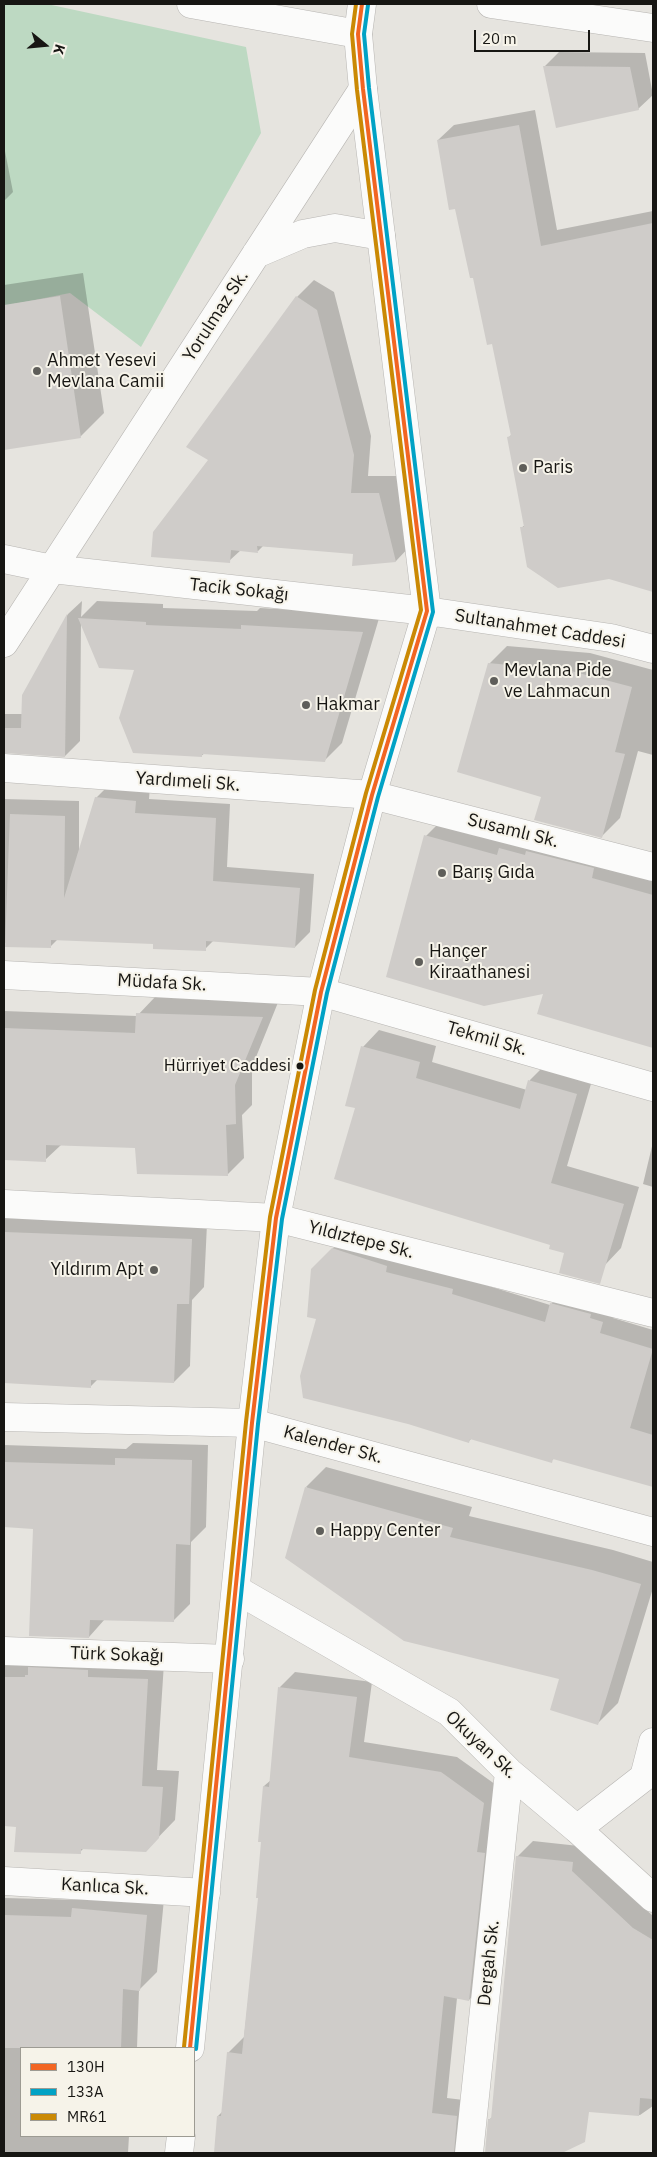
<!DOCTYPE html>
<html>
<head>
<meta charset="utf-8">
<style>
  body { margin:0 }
  #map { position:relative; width:657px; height:2157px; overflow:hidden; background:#e6e4df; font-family:"IBM Plex Sans",sans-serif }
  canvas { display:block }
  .frame { position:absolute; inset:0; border:5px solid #171613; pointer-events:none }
  .legend { position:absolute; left:20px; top:2047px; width:175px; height:90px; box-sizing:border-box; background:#f6f3e9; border:1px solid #9d9b93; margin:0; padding:6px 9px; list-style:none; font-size:15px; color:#171613 }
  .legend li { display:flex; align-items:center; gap:10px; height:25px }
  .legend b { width:25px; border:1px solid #9d9b93 }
  .north { position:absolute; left:20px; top:20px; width:50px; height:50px; -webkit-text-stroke:4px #f6f3e9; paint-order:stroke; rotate:107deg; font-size:14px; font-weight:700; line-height:20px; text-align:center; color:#171613 }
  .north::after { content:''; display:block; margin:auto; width:18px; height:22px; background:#171613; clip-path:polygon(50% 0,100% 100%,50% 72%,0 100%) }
  .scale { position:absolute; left:474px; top:30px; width:116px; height:22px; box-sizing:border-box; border:2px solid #171613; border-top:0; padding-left:6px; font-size:15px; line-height:18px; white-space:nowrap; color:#171613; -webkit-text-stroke:4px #f6f3e9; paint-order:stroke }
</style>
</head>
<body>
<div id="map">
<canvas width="657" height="2157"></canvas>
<div class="frame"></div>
<ul class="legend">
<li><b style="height:6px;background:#f26522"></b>130H</li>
<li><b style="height:6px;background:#01a2c5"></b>133A</li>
<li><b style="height:6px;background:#ca8904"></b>MR61</li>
</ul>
<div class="north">K</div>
<div class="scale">20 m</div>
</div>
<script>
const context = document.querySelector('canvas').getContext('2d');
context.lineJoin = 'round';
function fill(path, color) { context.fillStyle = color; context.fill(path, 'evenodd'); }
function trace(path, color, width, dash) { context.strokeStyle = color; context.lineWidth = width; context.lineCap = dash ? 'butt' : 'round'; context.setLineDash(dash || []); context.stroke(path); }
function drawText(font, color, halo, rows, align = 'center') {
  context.font = font + ' "IBM Plex Sans",sans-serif'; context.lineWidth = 4; context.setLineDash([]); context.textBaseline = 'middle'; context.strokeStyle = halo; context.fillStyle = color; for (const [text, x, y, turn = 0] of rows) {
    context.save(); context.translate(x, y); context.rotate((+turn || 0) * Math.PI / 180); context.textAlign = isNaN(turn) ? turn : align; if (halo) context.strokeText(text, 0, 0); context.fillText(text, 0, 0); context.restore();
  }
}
fill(new Path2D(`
  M4,4H47L246,47L261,133L141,347L70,293L4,306Z`), '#bdd9c2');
fill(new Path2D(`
  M559,52L645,53L653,95L638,109L544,67Z
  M535,110L557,230L653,211V590L609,578L521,528L525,525L509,437L512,434L493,343L438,140L454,125Z
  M4,146L13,192L4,201Z
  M83,273L104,413L80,437L4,449V285Z
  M314,280L334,292L371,436L368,476H396L413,543L396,561L354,565L355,553L263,546L258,551L241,550L229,561L210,460L297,297Z
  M82,601L81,617L97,601L163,604V608L257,611L260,608L380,615L342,743L324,761L205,753L201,756L136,668L81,622L80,741L65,756L4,752V714H23V695L68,614Z
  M507,646L590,653L653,670V755L638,751L620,818L602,836L542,796L489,664Z
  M111,783L150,786L149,799L230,804L227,867L314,874L310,932L295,947L214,940L205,949L155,943L58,939L50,947L4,943V799L79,801V853L96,798Z
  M443,819L653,873V1046L607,1034L544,992L426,836Z
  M155,997L279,1000L252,1067V1105L242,1115L244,1158L227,1175L136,1146L61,1145L45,1160L4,1159V1011L137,1016Z
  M379,1030L436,1046L432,1062L527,1090L530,1080L546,1064L593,1077L567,1166L639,1187L621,1248L605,1265L566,1252L357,1108L363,1047Z
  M653,1142V1187L643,1184Z
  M4,1212L207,1224L204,1287L192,1300L190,1366L174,1382L98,1379L91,1386L4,1382Z
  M347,1234L466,1279L550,1305L566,1290L617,1308L613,1318L653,1330V1486L555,1458L551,1461L472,1438L469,1441L318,1318L313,1269Z
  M133,1443L208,1445L206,1527L191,1542L190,1604L174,1620L105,1619L89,1637L35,1527L4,1526V1445L126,1449Z
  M326,1467L472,1507L469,1516L613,1550L653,1562V1588L618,1703L598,1723L561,1678L306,1487Z
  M4,1660L164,1663L157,1770L179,1771L175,1820L146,1850L84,1848L80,1852L17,1825H4Z
  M295,1672L372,1682L364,1742L457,1757L499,1787L484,1984L469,2000L457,1998L447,2098L472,2101L476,2151L483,2153H215L218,2116L222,2112L228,2053L244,2037L260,1897L264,1786L271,1780L280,1687Z
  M533,1841L588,1847L587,1856L653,1916V2106L640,2115L592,2111L590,2061L560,2144L551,2153H486L490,2119L492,2117L517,1857Z
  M90,1892L164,1899L157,1972L139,1990L137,2048H21V2136H129L128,2153H4V1898L81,1900Z`), '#0003');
fill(new Path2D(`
  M543,66L630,67L639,110L556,128Z
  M519,125L541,246L653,223V592L609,579L558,588L527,567L520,527H524L507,437L511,436L492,344L487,345L473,278H470L455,209L449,210L437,140Z
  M60,296L81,438L4,450V305Z
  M296,296L317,310L354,455L351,493H379L396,562L352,566L353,554L257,546L258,553L231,550L230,563L151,557L153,532L208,460L186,447Z
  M67,614L65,757L4,753V728H21L22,695Z
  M78,618L146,622V625L241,629V625L363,632L325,762L202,754V757L133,753L119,718L134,670L99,668Z
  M488,663L571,671L632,687L615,752L625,754L602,838L534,820L541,797L457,772Z
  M95,797L136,801L135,813L216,818L213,881L300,888L295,948L206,941V951L153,949V944L51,940V948L5,947L10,814L65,816L64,898Z
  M424,835L497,855L499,848L525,855L526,851L594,868L592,878L653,895V1048L537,1014L543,994L484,1006L386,977Z
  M136,1013L263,1017L235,1085L236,1124L226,1125L228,1176L137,1174L135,1148L46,1145V1162L4,1160V1028L135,1033Z
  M361,1046L420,1062L416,1078L520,1109L528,1080L577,1094L551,1183L624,1204L600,1284L559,1273L564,1253L549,1249L550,1245L334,1179L355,1108L345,1106Z
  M4,1232L192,1239L189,1304H177L174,1383L91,1380V1388L4,1383Z
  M332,1248L387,1266L386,1272L453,1289L452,1294L545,1322L550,1303L591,1314L590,1318L603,1322L600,1333L653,1349L630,1428L653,1435V1487L553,1459L552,1463L470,1439L469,1443L408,1424L303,1398L300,1376L316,1319L307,1317L311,1269Z
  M115,1458L192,1460L190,1545L176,1544L174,1622L90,1620L89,1638L29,1636L33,1529L4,1527V1462L115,1465Z
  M305,1487L453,1528L450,1537L592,1570L641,1584L598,1725L550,1710L559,1679L404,1641L285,1558Z
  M28,1667L88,1670V1677L148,1679L142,1786L163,1787L159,1838L146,1852L81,1849V1854L14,1852L16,1827L4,1826V1677H25V1675H28Z
  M278,1687L357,1697L349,1757L441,1772L484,1803L477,1852L485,1853L469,2001L444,1996L432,2113L457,2116L454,2153H214L217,2116H221L227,2052L242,2054L258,1898H256L261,1842H258L263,1786L269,1787Z
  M516,1856L573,1862L572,1871L633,1928L653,1940V2099L640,2098L639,2116L589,2112L585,2142L562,2153H485L488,2119H491Z
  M72,1908L147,1915L140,1991L123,1989L121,2048H4V1915L71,1917Z`), '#cfccc9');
const minor = new Path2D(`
  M191,4L358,34
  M491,4L653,28
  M256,254L303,234L335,228L381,236
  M4,559L52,569L427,611
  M4,643L363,89
  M4,768L372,795L653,867
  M4,975L321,992L653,1087
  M4,1204L276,1218L653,1313
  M4,1417L252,1423L653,1532
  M237,1590L449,1712L509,1772L577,1829L653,1898
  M4,1651L230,1659
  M577,1829L644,1777L653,1742
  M4,1881L206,1893
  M469,2153L509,1772`);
const tertiary = new Path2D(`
  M427,611L611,638L653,649
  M190,2048L252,1423L276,1218L321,992L372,795L427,611L363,89L358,34L362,4
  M179,2153L181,2136`);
trace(minor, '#b7b5b2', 29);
trace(tertiary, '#b7b5b2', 29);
trace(minor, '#fbfbfa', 28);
trace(tertiary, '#fbfbfa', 28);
trace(new Path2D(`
  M190,2048L252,1423L276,1218L321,992L372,795L427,611L363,89L358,34L362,4`), '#f26522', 4);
trace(new Path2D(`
  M196,2049L258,1424L282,1219L327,993L378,797L433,612L369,88L364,34L368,5`), '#01a2c5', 4);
trace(new Path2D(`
  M184,2047L246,1422L270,1217L315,990L366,793L421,610L357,90L352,34L356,4`), '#ca8904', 4);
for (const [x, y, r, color] of [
  [37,371,5,"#5f5e5a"],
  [523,468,5,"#5f5e5a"],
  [494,681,5,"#5f5e5a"],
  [306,705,5,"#5f5e5a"],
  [442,873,5,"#5f5e5a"],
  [419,962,5,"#5f5e5a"],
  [300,1066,4.5,"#171613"],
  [154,1270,5,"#5f5e5a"],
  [320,1531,5,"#5f5e5a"]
]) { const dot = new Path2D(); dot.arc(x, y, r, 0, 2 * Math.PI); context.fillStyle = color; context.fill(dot); trace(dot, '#f6f3e9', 2); }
drawText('17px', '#171613', '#f6f3e9', [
  ["Hürriyet Caddesi",291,1066]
], 'right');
drawText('18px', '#171613', '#f6f3e9', [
  ["Yorulmaz Sk.",216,316,-57],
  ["Tacik Sokağı",239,590,6],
  ["Sultanahmet Caddesi",540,629,9],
  ["Yardımeli Sk.",188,782,4],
  ["Susamlı Sk.",513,831,14],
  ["Müdafa Sk.",162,983,3],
  ["Tekmil Sk.",487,1039,16],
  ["Yıldıztepe Sk.",361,1240,14],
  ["Kalender Sk.",333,1445,15],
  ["Türk Sokağı",117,1655,2],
  ["Okuyan Sk.",481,1745,43],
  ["Kanlıca Sk.",105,1887,3],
  ["Dergah Sk.",489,1963,-84]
]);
drawText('18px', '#171613', '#f6f3e9', [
  ["Ahmet Yesevi",47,361],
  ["Mevlana Camii",47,382],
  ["Paris",533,468],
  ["Mevlana Pide",504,671],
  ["ve Lahmacun",504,692],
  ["Hakmar",316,705],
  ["Barış Gıda",452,873],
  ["Hançer",429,952],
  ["Kiraathanesi",429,973],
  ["Yıldırım Apt",144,1270,"right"],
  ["Happy Center",330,1531]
], 'left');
</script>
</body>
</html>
